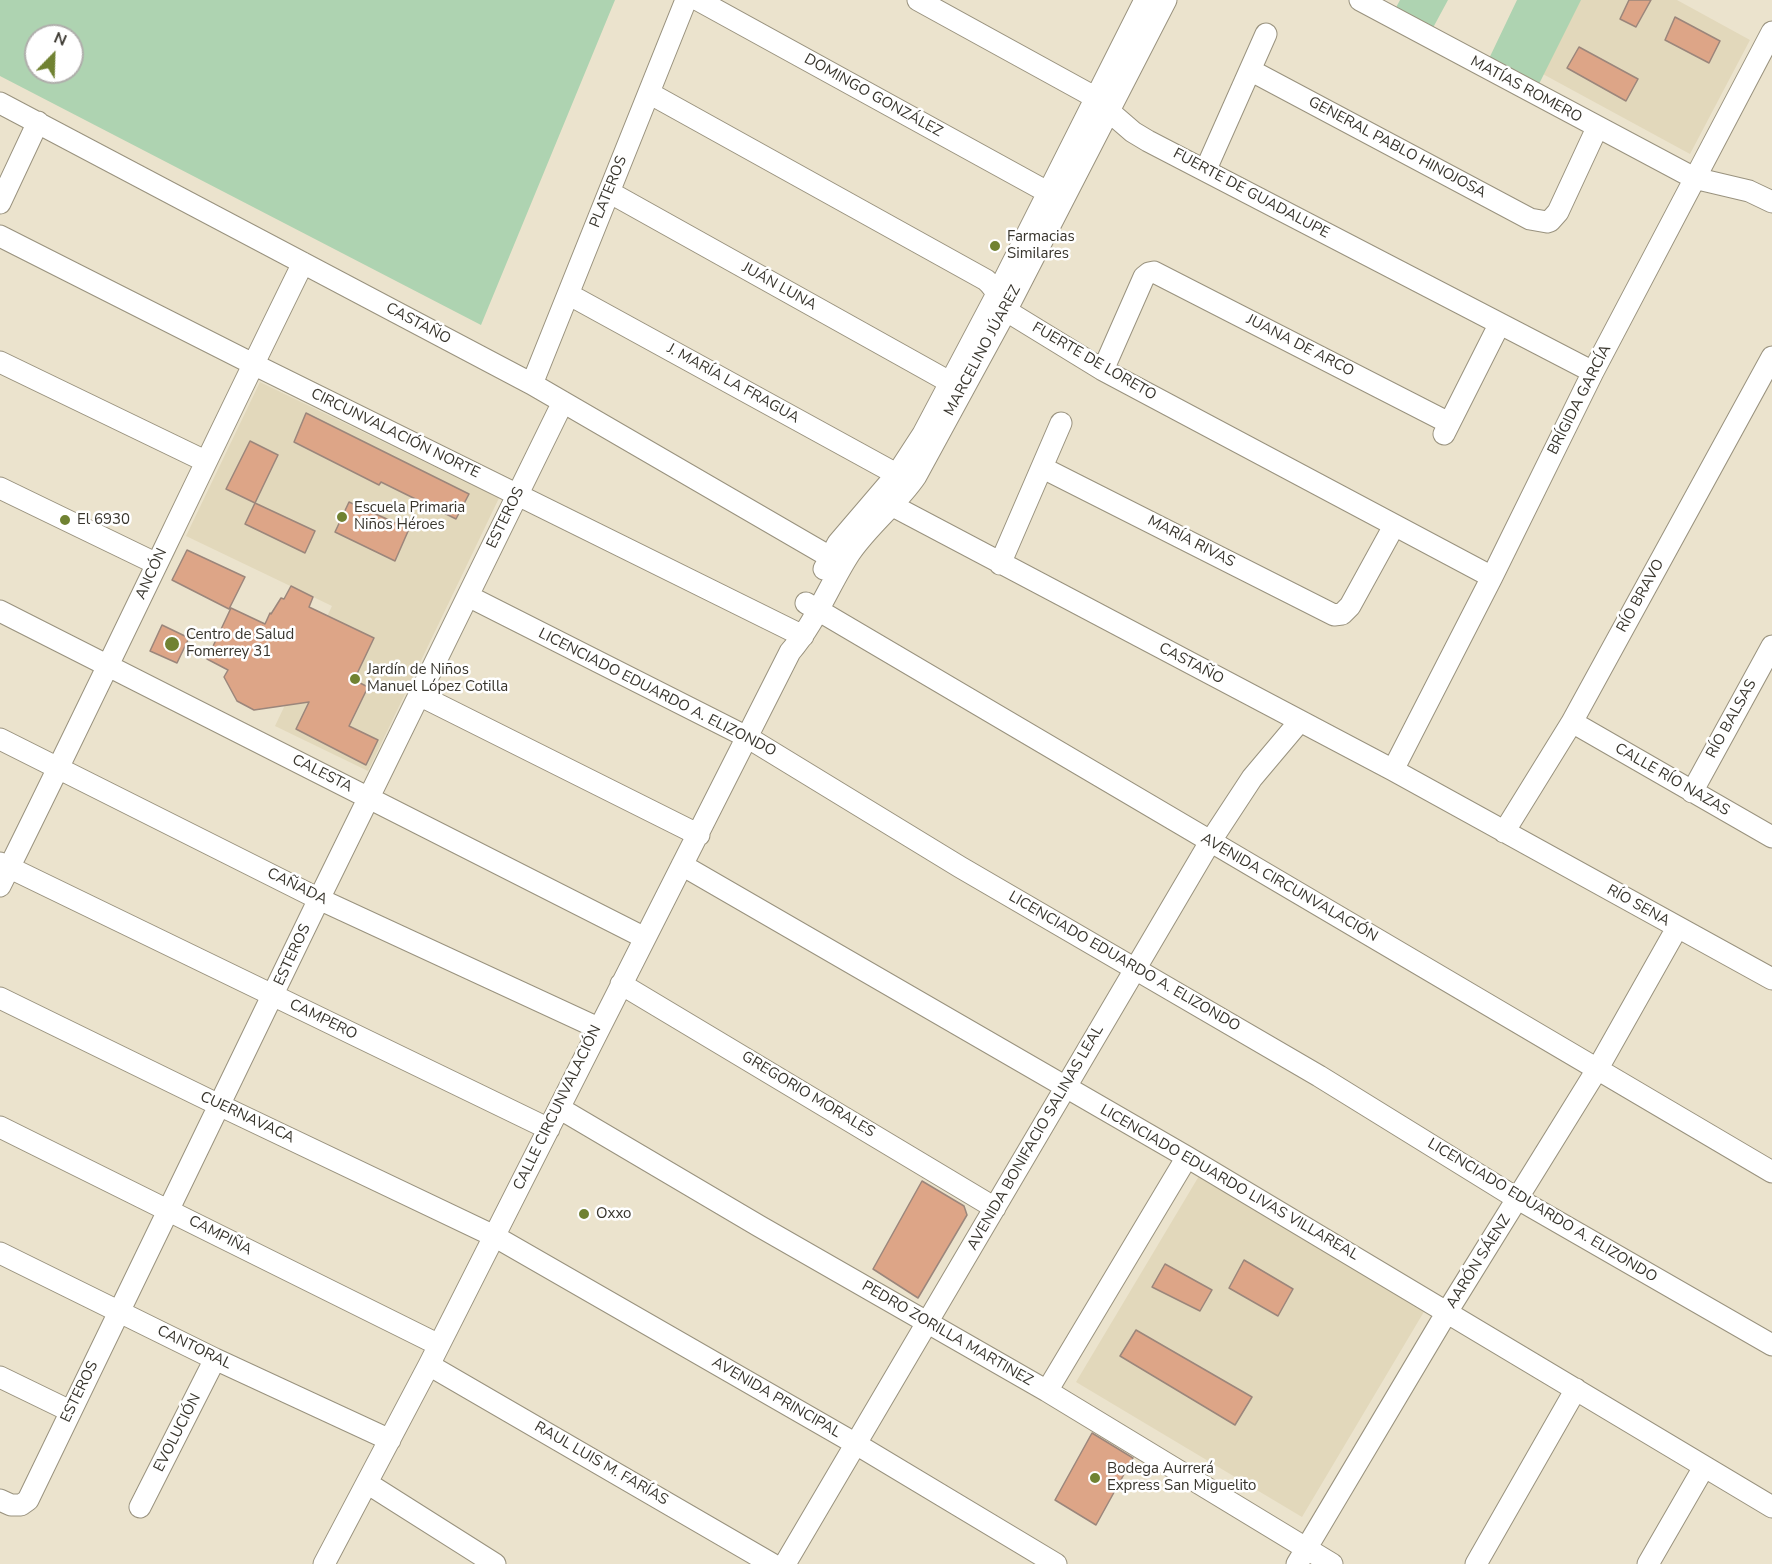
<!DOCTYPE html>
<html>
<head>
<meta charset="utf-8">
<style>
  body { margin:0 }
  #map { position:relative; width:1772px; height:1564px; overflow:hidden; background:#ebe3cd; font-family:"Nunito Sans",sans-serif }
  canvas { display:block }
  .north { position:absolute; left:24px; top:24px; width:60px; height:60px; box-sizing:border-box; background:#fff; border:2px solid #afaeab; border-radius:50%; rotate:23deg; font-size:16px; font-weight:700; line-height:24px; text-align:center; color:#38352d }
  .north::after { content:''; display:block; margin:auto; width:21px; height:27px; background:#708232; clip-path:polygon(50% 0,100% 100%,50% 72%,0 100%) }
</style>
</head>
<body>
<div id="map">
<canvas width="1772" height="1564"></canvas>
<div class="north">N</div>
</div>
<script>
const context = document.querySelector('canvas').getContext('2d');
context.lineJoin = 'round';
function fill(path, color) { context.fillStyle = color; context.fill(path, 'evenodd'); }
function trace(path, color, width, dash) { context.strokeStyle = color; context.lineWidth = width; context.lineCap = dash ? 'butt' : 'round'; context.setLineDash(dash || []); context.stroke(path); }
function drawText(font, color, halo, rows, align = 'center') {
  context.font = font + ' "Nunito Sans",sans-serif'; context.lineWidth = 5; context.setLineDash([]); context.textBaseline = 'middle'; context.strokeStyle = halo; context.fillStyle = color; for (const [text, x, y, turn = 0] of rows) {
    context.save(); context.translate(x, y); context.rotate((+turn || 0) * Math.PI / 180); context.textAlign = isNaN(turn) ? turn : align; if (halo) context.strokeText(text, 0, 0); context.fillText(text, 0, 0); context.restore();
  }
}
fill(new Path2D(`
  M1579,0H1677L1750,40L1690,154L1541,73Z
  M260,382L499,498L368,771L275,726L332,606L186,536Z
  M1199,1176L1425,1310L1302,1517L1076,1382Z`), '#e2d8bb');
fill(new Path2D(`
  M0,0H615L481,325L0,76ZM36,36H72V72H36Z
  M1400,0H1448L1428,37L1391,17Z
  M1517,0H1581L1534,94L1485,67Z`), '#aed3b1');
const building = new Path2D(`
  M1629,0H1651L1636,27L1620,19Z
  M1675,17L1720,41L1709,63L1665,40Z
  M1579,47L1638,79L1626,101L1567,68Z
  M306,413L469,494L456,519L381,482L379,485L294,442Z
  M250,441L278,455L255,503L226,489Z
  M349,502L409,529L395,561L335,532Z
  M255,503L315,531L305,553L245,524Z
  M187,550L245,577L229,609L172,580Z
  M291,586L313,597L309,607L374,638L354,680L368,687L349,726L378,740L366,765L296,729L309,702L254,710L237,701L224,677L228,670L207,659L231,608L265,624L270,613L271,614L281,598L284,599Z
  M162,625L189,638L177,663L150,651Z
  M922,1181L964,1206L967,1215L918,1298L873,1269Z
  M1244,1260L1293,1289L1278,1316L1229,1288Z
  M1165,1264L1212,1290L1200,1311L1152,1287Z
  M1136,1330L1252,1397L1235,1425L1120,1356Z
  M1092,1433L1133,1458L1096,1525L1055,1500Z`);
fill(building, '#dda587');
trace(building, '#9b867b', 1.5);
const minor = new Path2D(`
  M698,0L1060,199
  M918,0L1089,94L1133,132L1148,141L1593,372
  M1360,0L1694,178L1749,191L1772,202
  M1250,70L1530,219L1547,222L1550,221L1558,212L1597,128
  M649,93L986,280C997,289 1000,302 1010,313L1103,370L1492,577
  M0,103L532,384L830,557
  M1206,169L1266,34
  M609,192L962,389
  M0,203L38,122
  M0,236L253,364L803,636
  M568,294L909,481
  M0,362L205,461
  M1103,370L1144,277L1149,273L1154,272L1449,423
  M532,384L686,0
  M1444,434L1499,325
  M1043,468L1334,615L1342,614L1350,606L1394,526
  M0,488L157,564
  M878,498L1393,770L1772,979
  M1000,564L1061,423
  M824,569L838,543L897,474L923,434L998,292L1145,0
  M468,596L747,737L960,867L1319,1076L1518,1199L1772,1345
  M806,603L1772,1172
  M0,611L645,938
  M419,695L699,835
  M1572,722L1772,837
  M0,739L319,899L598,1028
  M1393,770L1492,577L1593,372L1772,32
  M1692,792L1772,646
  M1504,832L1572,722L1772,357
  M0,863L549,1129
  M682,865L1187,1157L1772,1507
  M0,886C103,679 201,470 303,263
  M621,984L995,1208
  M0,998L219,1105L494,1236L856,1444L1056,1564
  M559,1108L759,1226L1047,1391L1332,1564
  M0,1127L439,1345
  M0,1253L215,1359L390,1440
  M429,1365L772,1564
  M0,1377L70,1411
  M1047,1391L1187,1157
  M367,1483L495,1564
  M0,1500L11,1505H21L28,1500L319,899L563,402
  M140,1507L215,1359
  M324,1564L429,1365L790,652C816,622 829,585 850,553C869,525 897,504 916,476L1007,309L1166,0
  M785,1564L1210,842L1252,778L1300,721
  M1297,1564L1447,1312L1598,1068L1677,928
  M1476,1564L1576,1389
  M1648,1564L1704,1467`);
trace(minor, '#99927e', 23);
trace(minor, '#fff', 21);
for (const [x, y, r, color] of [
  [995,246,6,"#708232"],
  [342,517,6,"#708232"],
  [65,520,6,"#708232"],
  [172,644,8,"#708232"],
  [355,679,6,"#708232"],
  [584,1214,6,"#708232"],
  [1095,1478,6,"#708232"]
]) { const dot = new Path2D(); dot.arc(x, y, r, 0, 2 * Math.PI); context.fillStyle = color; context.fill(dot); trace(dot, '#fff', 2); }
drawText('15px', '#38352d', '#fff', [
  ["MATÍAS ROMERO",1526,90,28],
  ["DOMINGO GONZÁLEZ",873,96,29],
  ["GENERAL PABLO HINOJOSA",1397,148,28],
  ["PLATEROS",609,192,-68],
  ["FUERTE DE GUADALUPE",1251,194,28],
  ["JUÁN LUNA",779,287,29],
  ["CASTAÑO",418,324,28],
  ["JUANA DE ARCO",1300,346,27],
  ["MARCELINO JÚAREZ",983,351,-62],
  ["FUERTE DE LORETO",1094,362,30],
  ["J. MARÍA LA FRAGUA",733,384,29],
  ["BRÍGIDA GARCÍA",1580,400,-63],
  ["CIRCUNVALACIÓN NORTE",395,434,26],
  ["ESTEROS",506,518,-64],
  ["MARÍA RIVAS",1191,542,27],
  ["ANCÓN",152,574,-65],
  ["RÍO BRAVO",1641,596,-61],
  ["CASTAÑO",1191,664,28],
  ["LICENCIADO EDUARDO A. ELIZONDO",657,693,27],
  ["RÍO BALSAS",1732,719,-61],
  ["CALESTA",322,774,27],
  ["CALLE RÍO NAZAS",1672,780,30],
  ["CAÑADA",297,887,26],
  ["AVENIDA CIRCUNVALACIÓN",1289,888,30],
  ["RÍO SENA",1638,906,29],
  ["ESTEROS",293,955,-65],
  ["LICENCIADO EDUARDO A. ELIZONDO",1124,962,30],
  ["CAMPERO",323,1020,26],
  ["GREGORIO MORALES",808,1095,31],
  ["CALLE CIRCUNVALACIÓN",558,1108,-64],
  ["CUERNAVACA",247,1118,25],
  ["AVENIDA BONIFACIO SALINAS LEAL",1036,1138,-60],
  ["LICENCIADO EDUARDO LIVAS VILLAREAL",1229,1183,30],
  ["LICENCIADO EDUARDO A. ELIZONDO",1542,1211,31],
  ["CAMPIÑA",220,1236,27],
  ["AARÓN SÁENZ",1479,1262,-58],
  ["PEDRO ZORILLA MARTINEZ",947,1334,30],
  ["CANTORAL",194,1348,26],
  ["ESTEROS",80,1392,-64],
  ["AVENIDA PRINCIPAL",776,1398,30],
  ["EVOLUCIÓN",178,1433,-63],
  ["RAUL LUIS M. FARÍAS",601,1464,30]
]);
drawText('15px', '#38352d', '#fff', [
  ["Farmacias",1007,237],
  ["Similares",1007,254],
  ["Escuela Primaria",354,508],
  ["Niños Héroes",354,525],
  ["El 6930",77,520],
  ["Centro de Salud",186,635],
  ["Fomerrey 31",186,652],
  ["Jardín de Niños",367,670],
  ["Manuel López Cotilla",367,687],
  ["Oxxo",596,1214],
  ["Bodega Aurrerá",1107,1469],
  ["Express San Miguelito",1107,1486]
], 'left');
</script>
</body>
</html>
